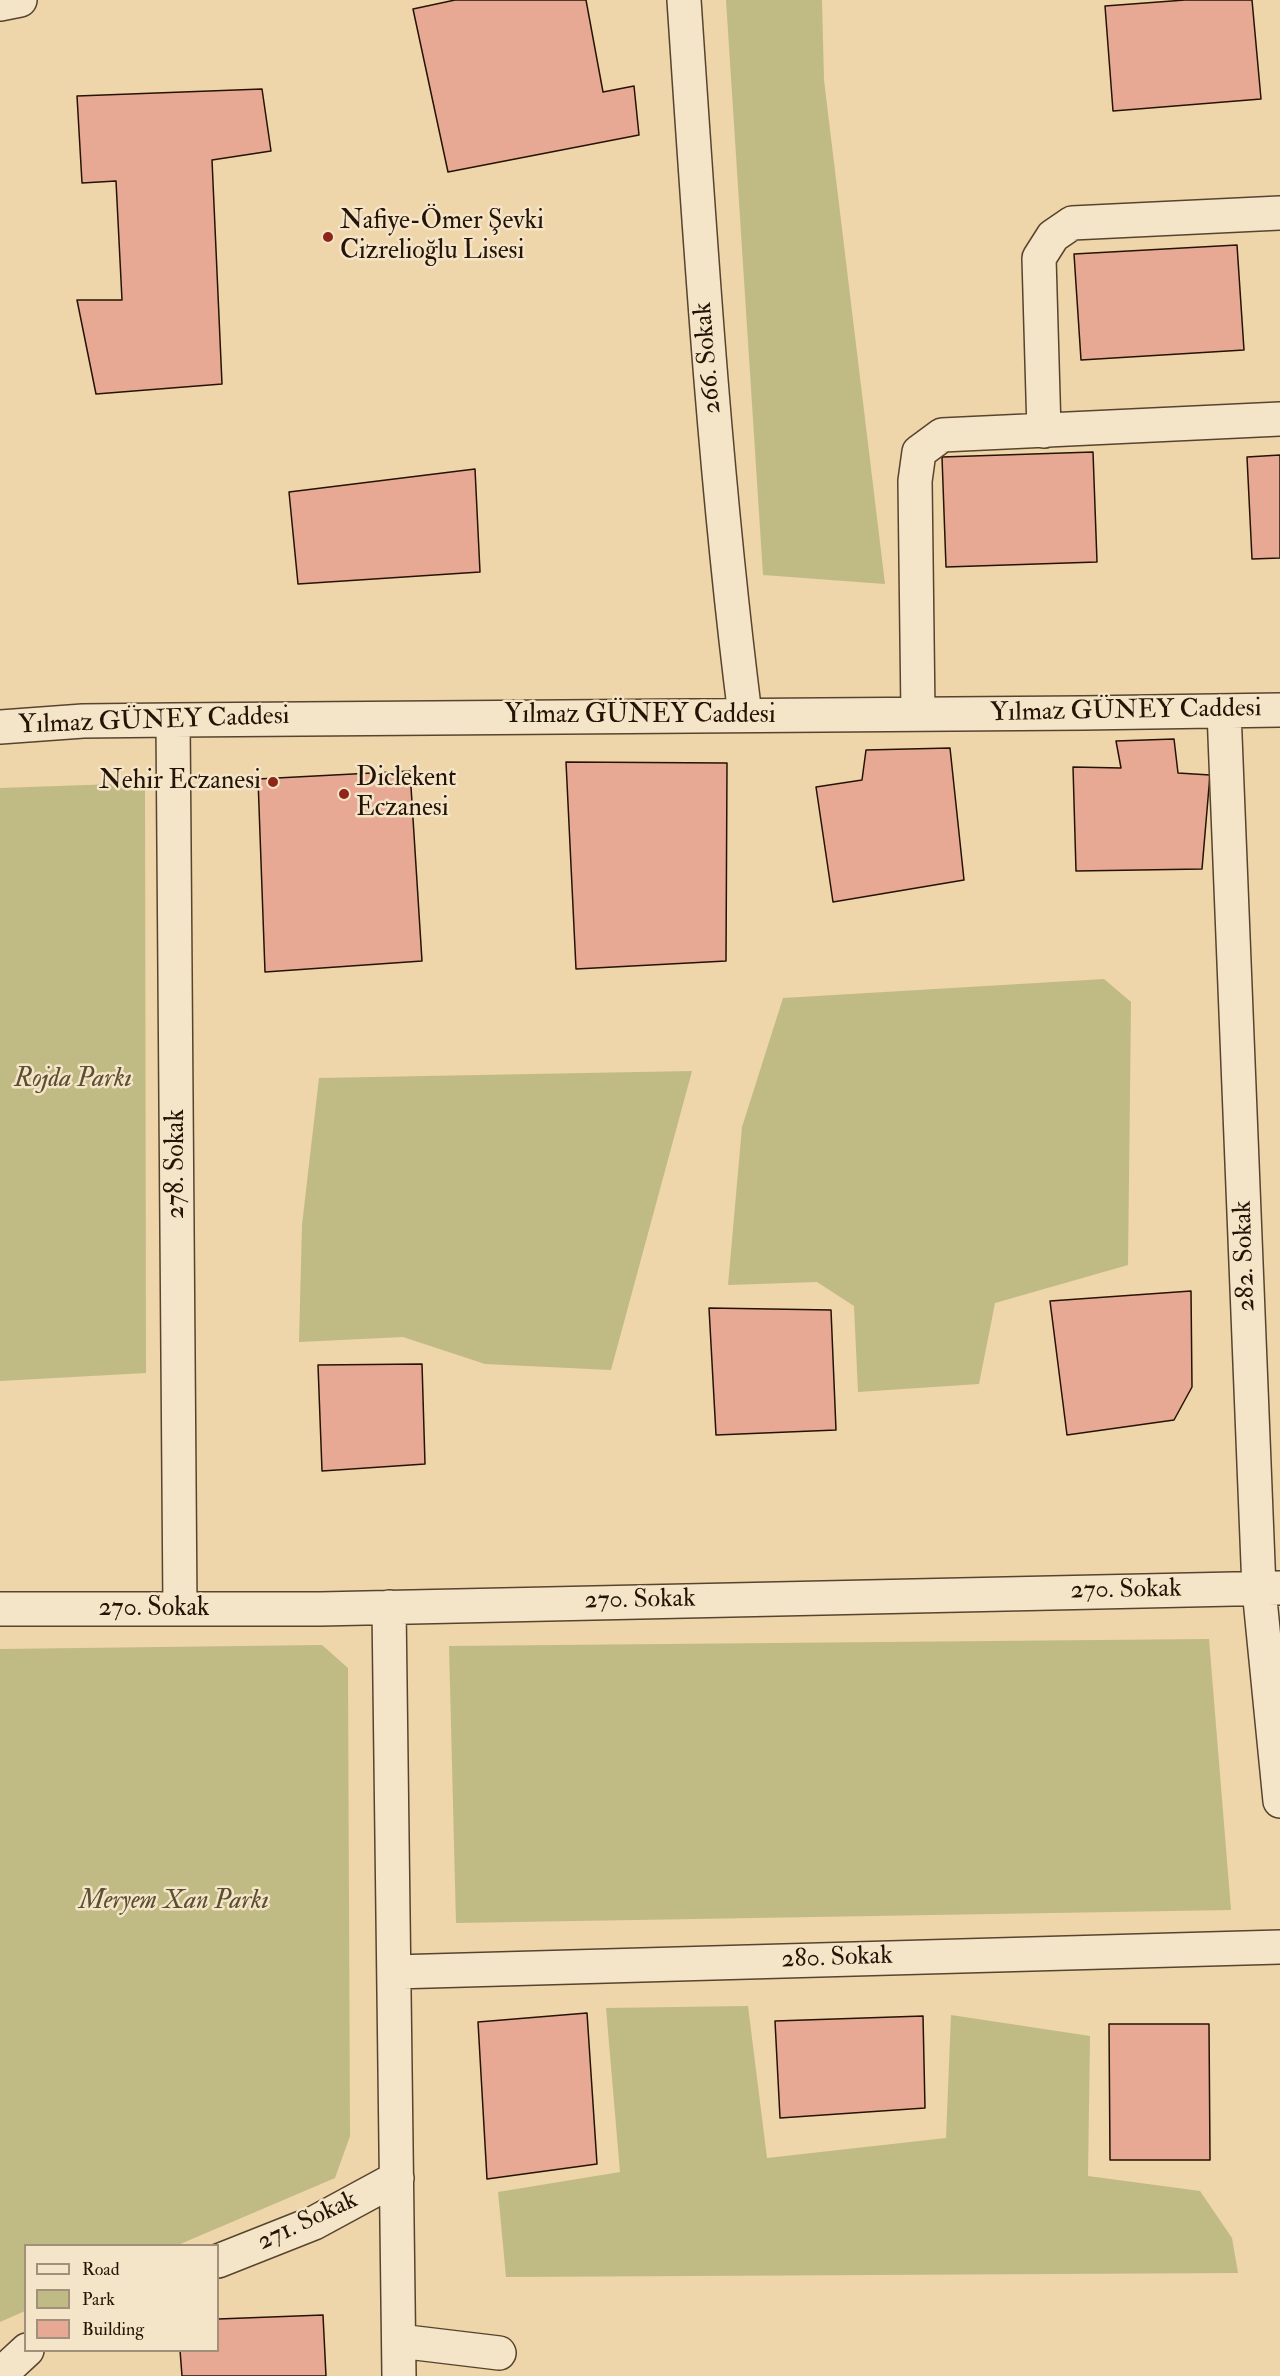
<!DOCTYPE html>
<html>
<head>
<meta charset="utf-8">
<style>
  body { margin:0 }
  #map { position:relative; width:1280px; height:2376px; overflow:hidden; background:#eed5aa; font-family:"IM FELL Double Pica",serif }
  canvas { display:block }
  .legend { position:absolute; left:24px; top:2244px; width:195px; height:108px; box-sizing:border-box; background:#f4e4c8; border:2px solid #a1917a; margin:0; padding:8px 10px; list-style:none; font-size:18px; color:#251405 }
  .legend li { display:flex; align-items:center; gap:12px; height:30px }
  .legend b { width:30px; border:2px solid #a1917a }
</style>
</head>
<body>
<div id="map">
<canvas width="1280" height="2376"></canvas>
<ul class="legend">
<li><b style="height:8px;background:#f4e4c8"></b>Road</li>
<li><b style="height:16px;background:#c0bb84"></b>Park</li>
<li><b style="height:16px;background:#e7a993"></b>Building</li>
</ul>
</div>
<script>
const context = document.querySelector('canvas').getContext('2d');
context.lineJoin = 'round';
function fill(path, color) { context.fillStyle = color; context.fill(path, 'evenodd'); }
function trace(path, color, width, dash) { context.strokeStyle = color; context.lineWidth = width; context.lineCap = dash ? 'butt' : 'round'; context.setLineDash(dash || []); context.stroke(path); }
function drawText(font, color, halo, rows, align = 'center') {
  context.font = font + ' "IM FELL Double Pica",serif'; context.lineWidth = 5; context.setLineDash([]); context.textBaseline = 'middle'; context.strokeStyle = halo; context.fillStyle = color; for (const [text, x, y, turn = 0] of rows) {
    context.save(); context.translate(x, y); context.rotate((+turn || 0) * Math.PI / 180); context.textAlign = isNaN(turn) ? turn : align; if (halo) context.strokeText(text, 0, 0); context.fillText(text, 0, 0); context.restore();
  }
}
fill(new Path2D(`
  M726,0H822L824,80L885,584L763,575Z
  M145,783L146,1373L0,1381V788Z
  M1104,979L1131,1002L1128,1265L995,1303L979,1384L858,1392L854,1306L817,1282L728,1285L742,1127L783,998Z
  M692,1071L611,1370L485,1364L403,1337L299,1342L302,1225L319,1078Z
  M1209,1639L1231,1910L456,1923L449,1646Z
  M322,1645L348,1668L350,2136L335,2178L178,2245L26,2246L25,2311L0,2322V1649Z
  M748,2006L767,2158L946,2138L951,2015L1090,2036L1088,2176L1200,2191L1232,2238L1238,2273L506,2277L498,2192L620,2172L606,2008Z`), '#c0bb84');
const building = new Path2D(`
  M455,0H586L603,92L634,86L639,135L448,172L413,9Z
  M1185,0H1252L1261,99L1113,111L1105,6Z
  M262,89L271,151L212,160L222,384L96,394L77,300H122L116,181L82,183L77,96Z
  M1237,245L1244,350L1081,360L1074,254Z
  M1093,452L1097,562L946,567L942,457Z
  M1280,455V558L1252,559L1247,457Z
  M475,469L480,572L298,584L289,492Z
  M1174,739L1178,773L1210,775L1202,869L1076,871L1073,767L1121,768L1116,741Z
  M950,748L964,880L833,902L816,787L862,780L866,750Z
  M566,762L727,763L726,961L576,969Z
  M410,771L422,961L265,972L258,779Z
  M1191,1291L1192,1387L1174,1420L1067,1435L1050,1301Z
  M709,1308L831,1310L836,1430L716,1435Z
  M422,1364L425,1464L322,1471L318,1365Z
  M587,2013L597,2164L487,2179L478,2022Z
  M923,2016L925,2108L780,2118L775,2021Z
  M1109,2024H1209L1210,2160H1110Z
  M323,2315L326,2376H182L180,2350H218V2319Z`);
fill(building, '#e7a993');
trace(building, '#251405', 1.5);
const minor = new Path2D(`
  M684,0C700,239 715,478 745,715
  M0,4L20,0
  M1044,431L1039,258L1053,236L1072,223L1280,213
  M1224,711L1259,1589L1280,1801
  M918,714L915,481L919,452L942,435L1280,419
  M173,720L180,1609
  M0,727L83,721L173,720L1083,713L1280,710
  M389,1607L399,2376
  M0,1609H320L1280,1588
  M394,1972L1280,1947
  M218,2261L314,2223L397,2178
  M399,2341L499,2353
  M0,2375L27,2350`);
trace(minor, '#57442e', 36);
trace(minor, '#f4e4c8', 33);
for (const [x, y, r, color] of [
  [328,237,6,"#8f2418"],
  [273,782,6,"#8f2418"],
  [344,794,6,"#8f2418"]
]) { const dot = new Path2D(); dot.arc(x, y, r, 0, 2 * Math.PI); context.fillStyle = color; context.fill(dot); trace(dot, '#f4e4c8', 2); }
drawText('26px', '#251405', '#f4e4c8', [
  ["Nafiye-Ömer Şevki",340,222],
  ["Cizrelioğlu Lisesi",340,252],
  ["Diclekent",356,779],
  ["Eczanesi",356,809],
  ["Nehir Eczanesi",261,782,"right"]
], 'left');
drawText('26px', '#251405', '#f4e4c8', [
  ["266. Sokak",709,358,-95],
  ["Yılmaz GÜNEY Caddesi",1126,712,-1],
  ["Yılmaz GÜNEY Caddesi",640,716],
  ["Yılmaz GÜNEY Caddesi",154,722,-2],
  ["278. Sokak",177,1164,-90],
  ["282. Sokak",1246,1256,-92],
  ["270. Sokak",1126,1591,-1],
  ["270. Sokak",640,1601,-1],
  ["270. Sokak",154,1609],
  ["280. Sokak",837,1959,-2],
  ["271. Sokak",308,2222,-25]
]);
drawText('italic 26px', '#5b4e31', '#f4e4c8', [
  ["Rojda Parkı",73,1080],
  ["Meryem Xan Parkı",174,1902]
]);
</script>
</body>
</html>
